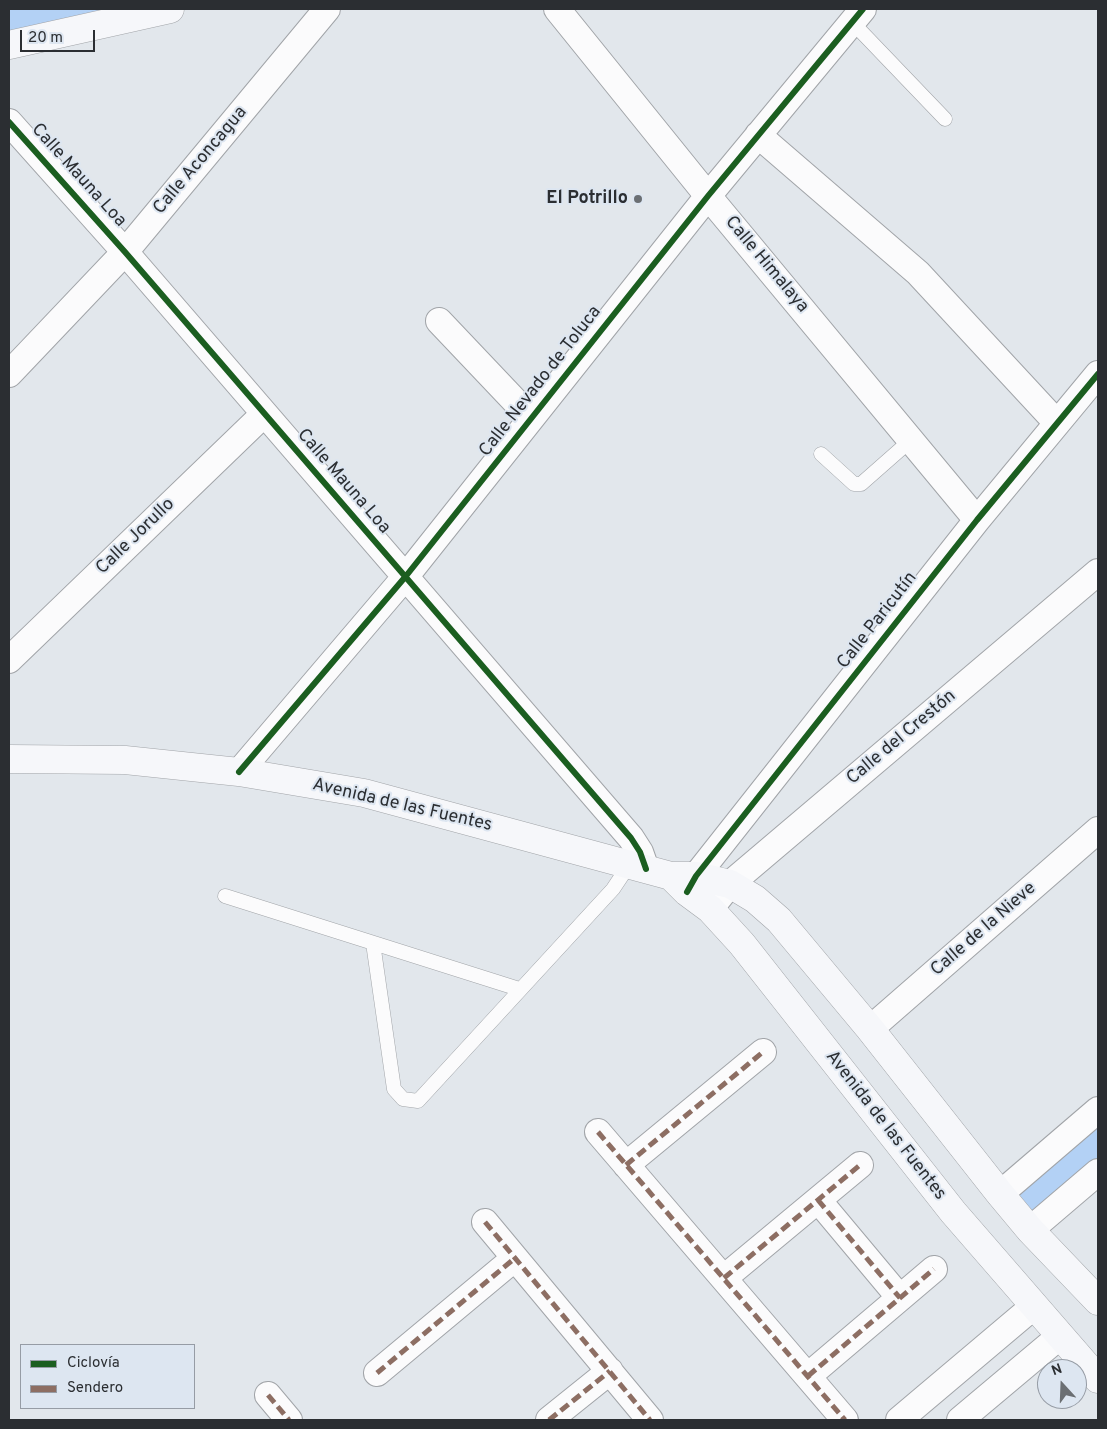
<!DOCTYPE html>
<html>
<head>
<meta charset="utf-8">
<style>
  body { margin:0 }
  #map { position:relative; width:1107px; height:1429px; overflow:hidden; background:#e2e7ec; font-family:Overpass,sans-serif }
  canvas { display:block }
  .frame { position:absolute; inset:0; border:10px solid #2b2e32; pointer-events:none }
  .legend { position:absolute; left:20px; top:1344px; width:175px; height:65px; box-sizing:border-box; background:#dde6f1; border:1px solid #969ca5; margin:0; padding:6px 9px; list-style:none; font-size:15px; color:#2b2e32 }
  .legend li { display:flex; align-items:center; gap:10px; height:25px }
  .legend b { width:25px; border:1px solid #969ca5 }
  .north { position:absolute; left:1037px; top:1359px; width:50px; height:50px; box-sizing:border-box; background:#dde6f1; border:1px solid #969ca5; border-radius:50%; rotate:340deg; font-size:14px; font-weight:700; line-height:20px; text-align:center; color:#2b2e32 }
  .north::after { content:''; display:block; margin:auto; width:18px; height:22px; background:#6b6f73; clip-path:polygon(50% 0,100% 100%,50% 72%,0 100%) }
  .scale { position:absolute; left:20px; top:30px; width:75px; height:22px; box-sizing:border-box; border:2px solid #2b2e32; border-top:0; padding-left:6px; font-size:15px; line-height:18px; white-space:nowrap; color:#2b2e32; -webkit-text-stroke:4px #dde6f1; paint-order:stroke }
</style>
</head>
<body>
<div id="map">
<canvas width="1107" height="1429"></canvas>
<div class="frame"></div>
<ul class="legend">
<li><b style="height:6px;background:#1b5e20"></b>Ciclovía</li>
<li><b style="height:6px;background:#8d6e63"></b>Sendero</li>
</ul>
<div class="north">N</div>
<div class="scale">20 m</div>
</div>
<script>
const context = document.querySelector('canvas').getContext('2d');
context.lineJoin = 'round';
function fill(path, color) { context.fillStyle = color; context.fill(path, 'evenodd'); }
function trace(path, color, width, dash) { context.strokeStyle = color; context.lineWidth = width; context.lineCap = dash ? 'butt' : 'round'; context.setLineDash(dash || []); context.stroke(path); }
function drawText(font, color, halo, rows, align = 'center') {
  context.font = font + ' Overpass,sans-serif'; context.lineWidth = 4; context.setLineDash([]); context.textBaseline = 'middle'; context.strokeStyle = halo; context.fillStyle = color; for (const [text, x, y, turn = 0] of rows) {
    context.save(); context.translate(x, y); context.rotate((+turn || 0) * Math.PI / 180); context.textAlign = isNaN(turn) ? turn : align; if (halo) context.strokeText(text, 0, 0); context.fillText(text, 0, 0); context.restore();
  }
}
fill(new Path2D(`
  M9,9H143L9,40Z
  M1098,1117V1164L1035,1216L1015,1189Z`), '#b3d1f5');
const lane = new Path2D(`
  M852,22L945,119
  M821,454L854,484H861L911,440
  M225,896L519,989
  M373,943L394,1089L403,1099L418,1101L613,889L629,865`);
const street = new Path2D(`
  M557,9L708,196L977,520
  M9,122L125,252L631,838L640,852L646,869
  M758,135L918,273L1057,423
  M439,321L531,418
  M9,374L125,252L327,9
  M9,660L264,414
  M239,772L406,576L708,196L863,9
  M687,892L696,876L977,520L1098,374
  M710,909L730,884L1098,572
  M870,1029L1098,830
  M598,1132L845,1420
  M626,1165L763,1052
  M1000,1194L1098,1110
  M818,1200L900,1298
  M485,1222L650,1420
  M1030,1230L1098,1172
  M724,1278L860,1165
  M377,1373L515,1258
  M808,1376L934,1269
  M268,1395L289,1420
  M549,1420L610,1371
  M899,1420L1034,1306
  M960,1420L1060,1336`);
const secondary = new Path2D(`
  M9,45L170,9
  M9,759L125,760L239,772L364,793L671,876H696L730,884L755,899L779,920L870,1029L1000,1194L1030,1230L1098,1301
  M671,876L687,892L710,909L742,944L953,1212L1098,1379`);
trace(lane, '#a1a4a8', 15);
trace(street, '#a1a4a8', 28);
trace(secondary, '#a1a4a8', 29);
trace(lane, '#fbfbfc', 14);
trace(street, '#fbfbfc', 26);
trace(secondary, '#f6f7fa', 28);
trace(new Path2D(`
  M598,1132L845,1420
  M626,1165L763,1052
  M818,1200L900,1298
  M485,1222L650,1420
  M724,1278L860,1165
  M377,1373L515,1258
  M808,1376L934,1269
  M268,1395L289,1420
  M549,1420L610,1371`), '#8d6e63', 5, [10, 5]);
trace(new Path2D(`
  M9,122L125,252L631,838L640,852L646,869
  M239,772L406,576L708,196L863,9
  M687,892L696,876L977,520L1098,374`), '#1b5e20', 6);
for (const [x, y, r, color] of [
  [638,199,5,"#6b6f73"]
]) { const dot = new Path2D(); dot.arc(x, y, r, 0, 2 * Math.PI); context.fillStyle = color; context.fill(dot); trace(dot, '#dde6f1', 2); }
drawText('18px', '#2b2e32', '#dde6f1', [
  ["Calle Aconcagua",201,161,-50],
  ["Calle Mauna Loa",78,176,48],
  ["Calle Himalaya",766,265,50],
  ["Calle Nevado de Toluca",541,382,-52],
  ["Calle Mauna Loa",343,482,49],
  ["Calle Jorullo",136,537,-44],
  ["Calle Paricutín",878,621,-52],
  ["Calle del Crestón",902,738,-40],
  ["Avenida de las Fuentes",402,806,13],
  ["Calle de la Nieve",984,930,-41],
  ["Avenida de las Fuentes",885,1126,52]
]);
drawText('bold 18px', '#2b2e32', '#dde6f1', [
  ["El Potrillo",628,199]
], 'right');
</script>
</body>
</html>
